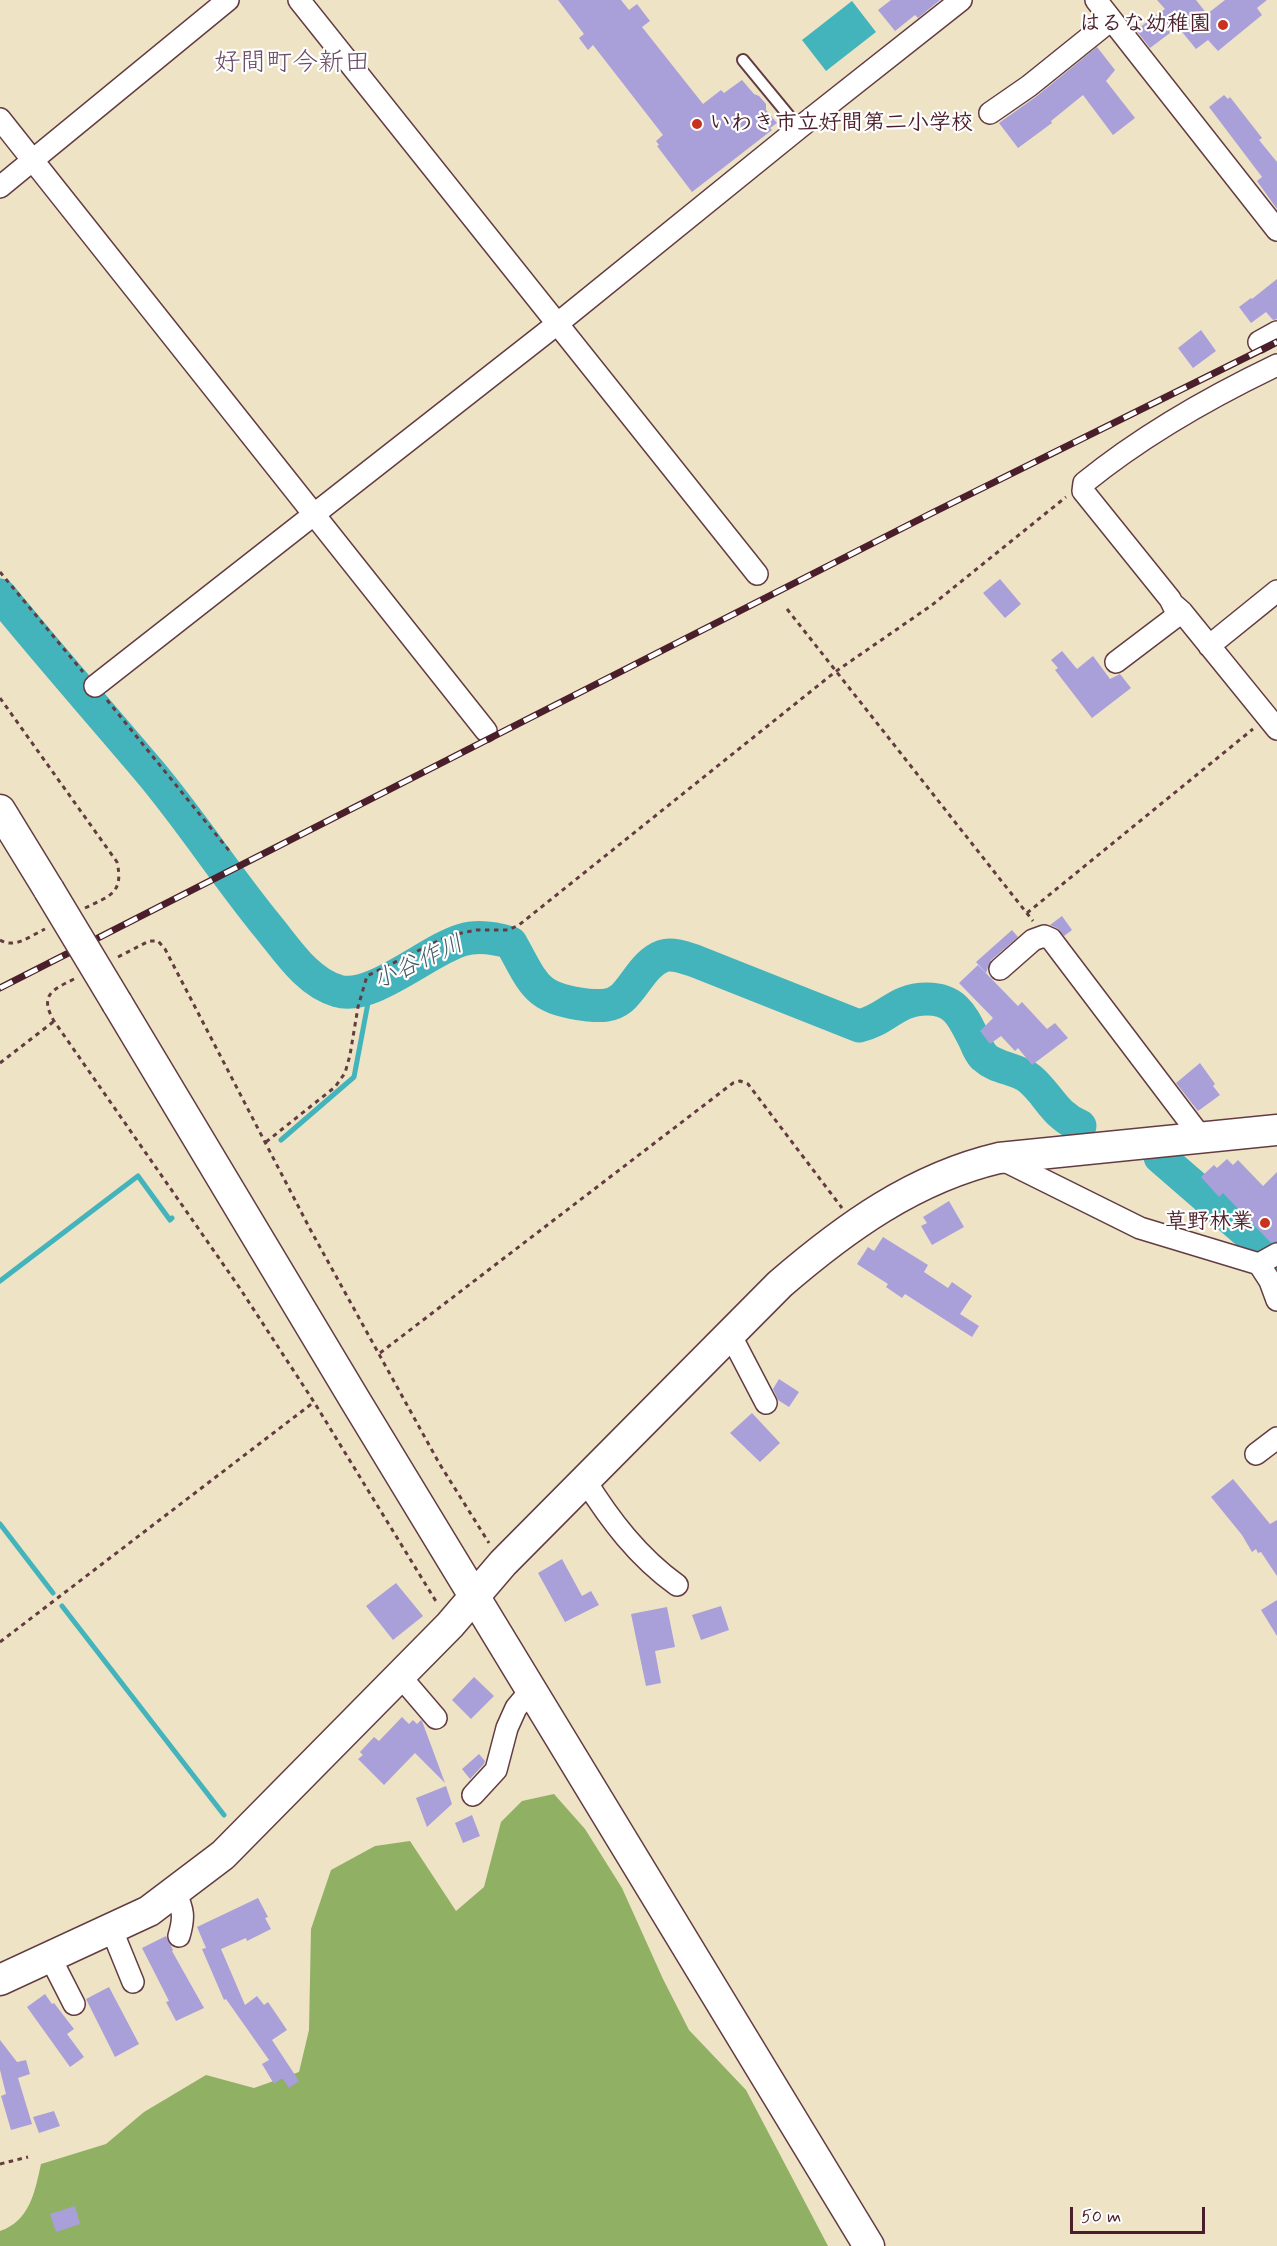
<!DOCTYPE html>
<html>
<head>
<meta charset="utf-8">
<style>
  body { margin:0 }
  #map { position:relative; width:1277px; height:2246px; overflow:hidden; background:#efe3c6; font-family:Mynerve,sans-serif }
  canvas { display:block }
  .scale { position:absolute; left:1070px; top:2207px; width:135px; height:27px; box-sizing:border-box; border:3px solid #4a1f2b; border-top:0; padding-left:8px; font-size:18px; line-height:21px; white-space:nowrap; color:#4a1f2b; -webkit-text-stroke:4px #fff; paint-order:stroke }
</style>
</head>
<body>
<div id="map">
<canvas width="1277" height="2246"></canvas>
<div class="scale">50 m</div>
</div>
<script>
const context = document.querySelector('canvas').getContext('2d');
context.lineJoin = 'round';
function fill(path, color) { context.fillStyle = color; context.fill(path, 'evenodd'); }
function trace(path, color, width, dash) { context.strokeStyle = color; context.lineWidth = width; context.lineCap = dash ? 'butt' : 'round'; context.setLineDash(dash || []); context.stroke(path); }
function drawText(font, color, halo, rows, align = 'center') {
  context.font = font + ' Mynerve,"Klee One",sans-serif'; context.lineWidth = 4.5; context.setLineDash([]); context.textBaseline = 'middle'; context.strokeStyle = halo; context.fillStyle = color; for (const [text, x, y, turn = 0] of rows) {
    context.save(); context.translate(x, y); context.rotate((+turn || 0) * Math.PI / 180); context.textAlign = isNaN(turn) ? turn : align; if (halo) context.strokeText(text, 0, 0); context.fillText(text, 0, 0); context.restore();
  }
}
fill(new Path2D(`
  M554,1794L585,1829L622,1888L663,1979L689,2030L746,2090L828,2246H0V2231C30,2221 35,2191 41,2164L106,2144L144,2112L206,2075L254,2088L299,2072L309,2030L311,1929L331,1870L375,1846L410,1841L456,1911L484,1887L501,1822L522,1801Z`), '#90b063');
fill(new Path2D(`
  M852,1L876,32L826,71L802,40Z`), '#44b4bc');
trace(new Path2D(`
  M281,1140L354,1077L371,987
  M0,1281L138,1176L170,1220L172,1218
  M0,1524L53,1593
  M62,1606L224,1815`), '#44b4bc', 5);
trace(new Path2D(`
  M0,595C49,655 100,713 150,772C192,822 227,877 269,928C287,950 308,983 338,991C372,1001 428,950 462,940C479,935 495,938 511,943C535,986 535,998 587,1005C601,1006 611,1007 622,998C636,985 644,963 663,956C673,953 686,958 695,961L859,1026C887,1020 895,999 927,999C957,999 963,1018 975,1041C977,1046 980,1053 984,1057C997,1069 1017,1068 1030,1079C1049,1095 1054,1115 1080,1126
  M1160,1157L1258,1242L1277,1272`), '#44b4bc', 33);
fill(new Path2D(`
  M558,0H621L629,10L637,4L650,21L642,27L703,104L721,90L724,93L742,80L754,94L759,96L766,104V110L777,123L770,128L772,130L692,192L657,146L659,145L656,141L663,135L593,45L588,50L579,38L584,34Z
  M891,0H940L918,18L915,15L895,31L878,10Z
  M1157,0H1196L1207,14L1225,0H1267L1257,8L1262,15L1218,51L1208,40L1196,49L1178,27L1150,48L1136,30L1165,9Z
  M1097,47L1115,70L1106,81L1135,118L1113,135L1083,95L1051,121L1052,123L1018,148L999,123L1037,96Z
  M1224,95L1228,99L1230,97L1262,138L1259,140L1277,162V209L1257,181L1262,177L1209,107Z
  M1277,279V319L1273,320L1266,312L1251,323L1239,307L1251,298L1252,299Z
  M1201,330L1216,351L1193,368L1178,348Z
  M1000,579L1021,604L1005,618L983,593Z
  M1062,651L1077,669L1093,656L1110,679L1120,674L1131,688L1092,718L1055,670L1058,668L1051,660Z
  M1062,916L1072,930L1064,936L1057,928L1050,925Z
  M1012,930L1018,937L991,960L986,973L976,962Z
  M978,965L1013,1001L1018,1006L1022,1002L1047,1029L1055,1023L1068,1038L1032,1065L1018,1048L1015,1051L1001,1036L990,1044L980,1031L993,1018L959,983Z
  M1200,1063L1215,1084L1213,1086L1220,1095L1198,1111L1176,1083Z
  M1227,1159L1233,1165L1238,1160L1263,1186L1277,1172V1241L1271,1243L1223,1193L1219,1197L1201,1177L1214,1165L1217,1168Z
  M949,1201L964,1227L932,1245L921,1226L927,1223L923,1217Z
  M883,1237L928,1265L924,1272L948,1288L952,1282L972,1296L960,1314L979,1326L972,1337L905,1294L902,1298L886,1287L888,1284L857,1264L868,1247L874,1251Z
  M779,1379L799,1392L789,1407L778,1400L773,1389Z
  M752,1413L780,1443L760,1462L730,1433Z
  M1233,1479L1270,1524L1277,1520V1576L1261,1552L1258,1553L1256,1549L1252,1552L1242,1535L1211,1497Z
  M562,1559L582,1596L591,1591L599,1605L565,1622L538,1573Z
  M396,1583L423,1616L393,1640L366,1606Z
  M1277,1600V1636L1261,1610Z
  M721,1606L729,1630L701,1640L692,1615Z
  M667,1607L675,1647L655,1651L661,1683L646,1686L631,1614Z
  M474,1677L494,1696L471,1719L452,1700Z
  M402,1717L409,1724L413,1720L417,1724L421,1720L422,1721L445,1783L415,1753L384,1785L358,1759L363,1755L360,1752L374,1737L379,1741Z
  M479,1754L485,1761L484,1764L470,1779L462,1769Z
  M446,1786L452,1804L427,1827L416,1798Z
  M472,1815L480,1836L463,1843L455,1823Z
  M258,1898L268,1917L265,1918L271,1929L247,1941L246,1938L221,1949L245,2005L257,1996L264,2005L268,2002L287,2030L272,2040L299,2081L289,2088L282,2078L274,2084L262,2064L269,2060L226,1999L224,2000L202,1949L206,1948L197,1927Z
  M166,1936L173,1950L172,1951L204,2008L176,2021L166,2002L169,2001L142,1948Z
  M109,1987L139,2044L115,2057L86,1999Z
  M45,1994L52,2004L54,2003L74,2029L67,2034L84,2057L70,2067L27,2007Z
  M0,2040L17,2062L26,2060L30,2074L18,2078L32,2124L11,2130L1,2096L6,2094L0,2070Z
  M54,2111L60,2126L39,2133L33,2117Z
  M75,2206L80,2224L56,2232L50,2214Z`), '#a99fd9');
const lane = new Path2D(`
  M743,60L799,128`);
const street = new Path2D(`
  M299,0L757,574
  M1096,0L1277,230
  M990,113L1029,86L1111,20
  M0,119L486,731
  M0,187L228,0
  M1259,342L1277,332
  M1174,605L1182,612L1277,729
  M1209,646L1277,591
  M1116,662L1174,618L1176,611L1170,599L1083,491L1084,483C1143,435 1208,398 1277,365
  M95,686L557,324L799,128L961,0
  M1000,969L1033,940L1044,936L1051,939L1201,1137
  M999,1158L1140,1228L1259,1264L1277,1254
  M1259,1264L1270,1281L1277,1300
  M730,1334L766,1403
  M1256,1454L1277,1438
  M585,1480C610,1520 638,1557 677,1585
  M400,1676L436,1718
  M473,1795L496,1770L507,1728L516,1708L531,1690
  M175,1891C183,1910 185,1916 179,1936
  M111,1928L133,1982
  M50,1957L74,2004`);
const secondary = new Path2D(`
  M0,810L49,890
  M117,1003L355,1400L869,2246
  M0,1980L149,1911L223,1855L450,1625L503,1563L780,1284C845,1228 914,1178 999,1158L1277,1130`);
trace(lane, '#633c42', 14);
trace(street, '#633c42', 24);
trace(secondary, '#633c42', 33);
trace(new Path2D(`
  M0,572L83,672
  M787,609L1033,921
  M0,698L117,862C124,893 110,896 85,908
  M107,700L231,853
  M1027,913L1253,729
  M0,940C15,949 30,936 45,929
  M118,957L149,941H158L165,949L310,1229L439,1463L489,1543
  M74,979C52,990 39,995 54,1021L239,1287L314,1402L437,1603
  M0,1063L53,1022
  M266,1142L335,1087L345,1073L350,1055L358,1007L367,976L448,936L476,930H508L519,925L835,672L932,605L1066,497
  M380,1353L733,1083L740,1081L748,1084L842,1208
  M0,1642L314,1402
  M0,2164L28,2157`), '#633c42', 3, [4.5, 4.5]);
trace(lane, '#fff', 10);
trace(street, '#fff', 21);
trace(secondary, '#fff', 30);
const rail = new Path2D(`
  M0,988L932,513L1277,342`);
trace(rail, '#4a1f2b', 7);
trace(rail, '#fff', 4.5, [14]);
const secondaryBridge = new Path2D(`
  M49,890L117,1003`);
trace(secondaryBridge, '#633c42', 33, []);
trace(secondaryBridge, '#fff', 30);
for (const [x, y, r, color] of [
  [1223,25,6,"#c8321e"],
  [697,124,6,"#c8321e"],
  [1265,1223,6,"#c8321e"]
]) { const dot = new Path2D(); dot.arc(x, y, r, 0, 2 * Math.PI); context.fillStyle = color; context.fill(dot); trace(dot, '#fff', 2); }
drawText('bold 22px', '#4a1f2b', '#fff', [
  ["はるな幼稚園",1211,25],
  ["いわき市立好間第二小学校",709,124,"left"],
  ["草野林業",1253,1223]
], 'right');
drawText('italic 24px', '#485b65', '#fff', [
  ["小谷作川",419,964,-25]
]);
drawText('26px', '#6b4c68', '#fff', [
  ["好間町今新田",292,65]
]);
</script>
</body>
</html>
